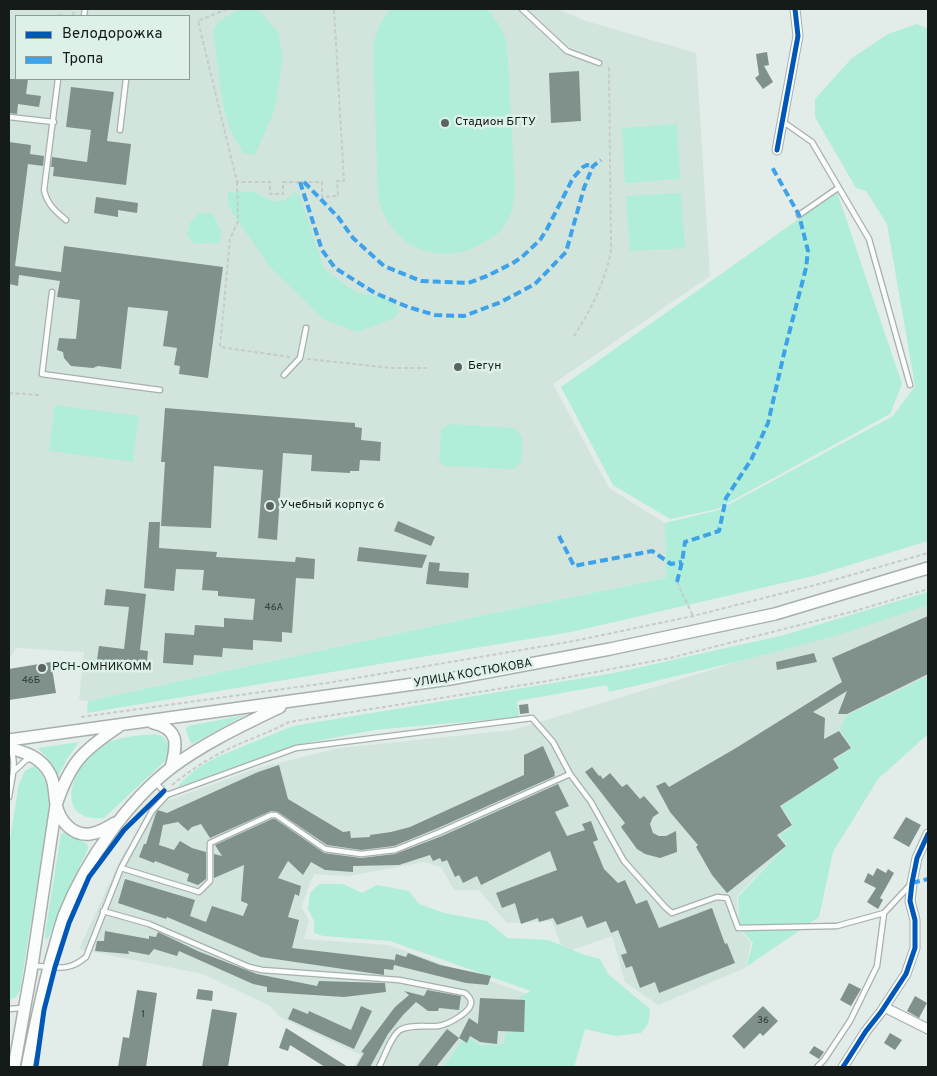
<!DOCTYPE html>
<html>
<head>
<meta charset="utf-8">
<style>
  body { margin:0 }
  #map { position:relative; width:937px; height:1076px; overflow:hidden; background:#e2ece8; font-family:Overpass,sans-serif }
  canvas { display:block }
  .frame { position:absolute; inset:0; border:10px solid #141b18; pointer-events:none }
  .legend { position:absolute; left:15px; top:15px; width:175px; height:65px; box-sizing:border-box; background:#ddf1e9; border:1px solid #8d9b95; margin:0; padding:6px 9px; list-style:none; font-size:15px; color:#141b18 }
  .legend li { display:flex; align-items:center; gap:10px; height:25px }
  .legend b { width:25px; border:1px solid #8d9b95 }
</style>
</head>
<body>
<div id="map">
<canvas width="937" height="1076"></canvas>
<div class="frame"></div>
<ul class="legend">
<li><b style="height:6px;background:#0057b8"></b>Велодорожка</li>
<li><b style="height:6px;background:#3da2ea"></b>Тропа</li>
</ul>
</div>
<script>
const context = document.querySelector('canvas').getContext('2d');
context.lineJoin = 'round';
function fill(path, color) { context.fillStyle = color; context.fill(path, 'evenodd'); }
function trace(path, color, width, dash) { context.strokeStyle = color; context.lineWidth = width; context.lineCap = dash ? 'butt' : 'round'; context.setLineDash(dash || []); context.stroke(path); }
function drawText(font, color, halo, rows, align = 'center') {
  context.font = font + ' Overpass,sans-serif'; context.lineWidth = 5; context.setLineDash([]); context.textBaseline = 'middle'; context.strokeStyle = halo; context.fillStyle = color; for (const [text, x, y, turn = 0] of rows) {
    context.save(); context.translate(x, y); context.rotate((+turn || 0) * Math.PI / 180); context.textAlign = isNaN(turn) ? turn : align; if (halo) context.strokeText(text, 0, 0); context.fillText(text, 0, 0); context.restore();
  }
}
fill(new Path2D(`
  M9,9H558L586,21L696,53L710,276L553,384L609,488L665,523L666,578L484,615L88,701L79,700L84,652L16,648L9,660ZM16,16H189V79H16Z
  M928,604V686L783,809L785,847L737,896L738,928L751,943L745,968L658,1005L625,982L612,936L564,953L552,921L507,923L479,890H454L441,867L424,862L349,876L314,874L301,907L309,920L304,939L388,945L530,995L527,1022L512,1046L466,1043L451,1067H353L361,1055L281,1018L270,1006L203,974L79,949L123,854L161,803L258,768L339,748L513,730Z`), '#d1e5dd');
fill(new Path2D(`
  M240,9H257L278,32L283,58L275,109L255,155L243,153L230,129L223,106L213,32L219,21Z
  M391,9H487C497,20 503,30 507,44L515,190C514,204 511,218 501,230C496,236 486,241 479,245C436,268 388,244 378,197L373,49C375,33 380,21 391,9Z
  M917,24L928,29V541L817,575L571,632L87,713L88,701L484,615L666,578L665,523L719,510L893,416L915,386L887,224L866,191L856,188L815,117V99L852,58L888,34Z
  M677,124L680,179L625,183L622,128Z
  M228,192H254L273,202L286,200L295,192L301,199L324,269L355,292L393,300L400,311L392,319L357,332L323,319L270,267L238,221L228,205Z
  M837,192L902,384L890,414L717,509L670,519L613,485L561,387Z
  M681,193L685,248L630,251L626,196Z
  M198,213H212L221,230L220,243L195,244L187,235L190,223Z
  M55,405L139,416L133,462L49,451Z
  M449,424L514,428L522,437V461L515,469L445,466L439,460L441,430Z
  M928,592V605L835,636L732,663L609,692L607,685L517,701L519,717L374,730L296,745L178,787L182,781L199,767L217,757L293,726L614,673L780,636Z
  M928,676V734L878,779L833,852L819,917L746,967L753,943L739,928L738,897L787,845L780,835L793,825L781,806L840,768L835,760L852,748L840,729L846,716Z
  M245,715L192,744L190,742L186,729L188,726Z
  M155,734C166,736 168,742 170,752L165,761L104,818C52,822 71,766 100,747C116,736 137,736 155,734Z
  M79,742L67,759L58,776L48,759L38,748Z
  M34,766C47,777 50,793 49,810L20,990L16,997L9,1000V845L19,784L25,771Z
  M65,832L87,844L88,849L65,897L48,939L45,938V934L61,834Z
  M319,884H343L362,893L377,885L409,891L419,904L444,913L487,921L507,938L548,940L582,954L600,959L608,974L650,1009L648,1024L641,1033L615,1036L585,1029L574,1067H444L446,1063L466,1036L480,1045L504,1044L505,1033L518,1032L520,997L531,991L390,941L323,936L314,933V921L308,909L310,893Z`), '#b0eed9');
fill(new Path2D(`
  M767,52L769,65L764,66L773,82L763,89L755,78L759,75L756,54Z
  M579,71L581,121L551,123L549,73Z
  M9,79H28L26,94L41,96L39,107L18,104L17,114L9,113Z
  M71,87L114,92L107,141L131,144L126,185L53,176L54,167H51L52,157L87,162L91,130L66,127Z
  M9,142L31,145L30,154L44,156L43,166L28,164L15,266L61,272L64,246L223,267L208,378L179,374L180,366L174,365L177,348L163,346L168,311L128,307L121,369L98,366L93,368L71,366L64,358L63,352L57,350L59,338L76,339L80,300L57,297L60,281L19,275L18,286L9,284Z
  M96,197L138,203L137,213L118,210V217L94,213Z
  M165,408L355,423V427L362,428L361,440L381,442L380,461L360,460L359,471H350V473L311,471L312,455L283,453L277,540L258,538L263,470L214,466L211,528L161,526L165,462H161Z
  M398,521L435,537L431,546L394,531Z
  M149,522H160L159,548L217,552L216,557L295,562L296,557L315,559L314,579L296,578L292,633L282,632V642L253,640V650L223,648L222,657L194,655L193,665L163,663L165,633L194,635L195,625L224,627V618L253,620L255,599L218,596V591L202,590L204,570L176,569L174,591L144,588Z
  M359,547L427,555L422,568L357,561Z
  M429,562L440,563L439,571L469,573L468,588L426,584Z
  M106,589L146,594L140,650L148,651L146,672L96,667L99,646L124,649L129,607L104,605Z
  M928,616V674L847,714H838L847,691L813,712L825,718L824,739L839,731L851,748L833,759L839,768L780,806L792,825L777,835L786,846L727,893L712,875L696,847L698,845L670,812L656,786L665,782L669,787L736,748L842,682L832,658Z
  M814,653L817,662L777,670L776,662Z
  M51,662L56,693L9,700V669Z
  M528,704L529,713L520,714L519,705Z
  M543,746L555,773L554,774L555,776L438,828L394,846L361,850L327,845L278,812L271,811L210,838L201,824L192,827L188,831L178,822L163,825L159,845L174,850L180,841L192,848L206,852V879L198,885L187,881L189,874L155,861L154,863L139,857L144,844H146L156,813L158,810L167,813L258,772L279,765L288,799L343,832L350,831L351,838L370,837V835L391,832L410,827L524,775V755Z
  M592,767L599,776L600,775L603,779L610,773L622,787L627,784L640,799L644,796L659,813L653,817L650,824L653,833L659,836H666L676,831L677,852L660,858L645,854L637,849L621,827L625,823L585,772Z
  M558,784L569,806L555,812L567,836L585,830L582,824L591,821L598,840L593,842L604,869L618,883L625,880L636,904L647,900L659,928L712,908L725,944L727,943L735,963L659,993L655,982L640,988L632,966L626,968L621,955L627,953L618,930L611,933L606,921L587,928L582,916L557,925L553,918L539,922L538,918L521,924L515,903L502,908L496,893L557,870L550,851L481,885L477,876L463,883L459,875L455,877L447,860L442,862L440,858L433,861L430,855L399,865L353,866V872L325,870L311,862L303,875L288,861L278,878L301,886L299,896L295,894L288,917L299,920L292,948L395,960L394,963L396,954L406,957L408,953L440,965L491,976L488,985L466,983L394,965L393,970L384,969V975L261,957L167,917L166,919L118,903L125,879L195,900L190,916L206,922L212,906L243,916L248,904L241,901L244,865L214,878V854L222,856L215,845L272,819H275L324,853L361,858L395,854L442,836Z
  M906,817L921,825L909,847L893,838Z
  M877,868L886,873L888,869L894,873L880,898L883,900L878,909L867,902L876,888L864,882L868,873L873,876Z
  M105,931L149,939V936L156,937L158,932L200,952L257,974L317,986L319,981L385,983L386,992L344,997L267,992V987L253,984L179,951L177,956L154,949L149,955L128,951L129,954L95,951L97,941H104Z
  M849,983L861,989L851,1006L840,1000Z
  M198,989L213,991L212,1001L196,999Z
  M137,990L157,993L146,1067H118L123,1037L129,1038Z
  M427,990L461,996L459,1010L439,1008L438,1011H428L416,1002L403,1015L388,1034L370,1067H356L364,1053L361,1052L395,1007L409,995L404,991L424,996Z
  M915,996L927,1003L919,1018L907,1011Z
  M480,998L525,1000L524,1032L498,1031L497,1044L480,1042L470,1036L467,1043L459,1038L469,1018L478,1024Z
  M361,1006L372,1011L354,1049L288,1019L293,1008L308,1014L309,1011L351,1030Z
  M763,1006L778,1021L763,1036L760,1033L744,1049L732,1036Z
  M212,1009L237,1013L228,1067H202Z
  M286,1028L348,1067H325L290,1045L288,1051L279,1048Z
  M447,1029L459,1038L436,1067H417Z
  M890,1033L902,1040L895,1050L884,1043Z
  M814,1046L824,1052L819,1059L809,1053Z`), '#80918b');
const service = new Path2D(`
  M522,9L567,51L599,63
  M84,16L85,9
  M58,79L44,190C47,204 55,211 66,220
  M9,117L54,122
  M782,121L812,142L869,239L910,385
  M120,130L126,79
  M799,215L838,188
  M52,292L42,374L160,390
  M284,375L300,358L306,328
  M13,772L26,760L32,758
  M155,782L167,795L296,748L532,718L553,742L570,774L591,802L624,861L665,907L672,913L717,897L727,898L738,928L837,926L884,913
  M9,797C11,782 17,764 11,750
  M121,868L199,892L210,881V843L271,815H276L325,849L361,854L395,850L440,832L570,774
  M103,911L149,924L249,967L262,970L399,980L465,993C468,996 471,998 471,1002C472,1012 447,1025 438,1026C427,1027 410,1024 400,1030C391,1036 384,1058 379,1067
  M33,966C56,966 67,973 86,957L121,868L152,811L167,795
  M9,1009L22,1008
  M817,1067L824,1060L850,1021L877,966L884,913L911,884`);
const minor = new Path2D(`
  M777,150L798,36L795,9
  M884,1007L928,1029
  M843,1067L866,1031L881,1012L906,974L915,948V920L910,901L912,883L917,858L928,834`);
const secondary = new Path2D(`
  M153,723C180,729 177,745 171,768
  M9,740L450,679L610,649L775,614L928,568
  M9,748C25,752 41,757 50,774C55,783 54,793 56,804C59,820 72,836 90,834C99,833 107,828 115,823
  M14,1067L32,966L56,805C70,763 82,751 118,727
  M27,1067C35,1026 43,986 55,946C58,935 61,923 65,913C86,861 127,802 171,768C204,743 243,725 280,707`);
trace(service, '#a8b0ad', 7);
trace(minor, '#a8b0ad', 11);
trace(secondary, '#a8b0ad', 14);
trace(new Path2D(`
  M227,9L198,21L237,182H270V194H283V182H322V197L338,196L337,181H344L334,9
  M59,14L62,16
  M73,16L74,9
  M237,182L238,221L230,239L220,347L290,357
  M574,336C591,310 606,280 611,250L609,66
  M307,359L392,368H427
  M9,393L40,395
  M677,582L693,616
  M81,717L327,683L574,641L693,616L823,583L928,553
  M172,785C195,766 221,751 249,740C263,734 276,729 289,722L548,681L670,658L855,611L928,589`), '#c7cbca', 2, [4, 2.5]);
trace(service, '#fbfcfc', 4.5);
trace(minor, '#fbfcfc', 9);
trace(secondary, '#fbfcfc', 11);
trace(new Path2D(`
  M300,182L322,250L335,268L375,293L408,307L435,315L464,316L501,302L535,284L566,252L584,188L593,166L601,160
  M304,182L338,217L353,238L384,266L421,281L468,283L487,276L513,263L522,257L540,240L547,229L573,178L583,167L587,165L593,166
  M559,536L574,566L652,551L671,564L682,562
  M677,582L682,562L685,542L719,531L726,498L751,460L768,423L786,345L806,268L808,251L799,215L772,167
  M912,883L928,879`), '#3da2ea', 4, [8, 4]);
trace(new Path2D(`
  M777,150L798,36L795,9
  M36,1067L44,1010L55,967L69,923L89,877L124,830L164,791
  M843,1067L866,1031L881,1012L906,974L915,948V920L910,901L912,883L917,858L928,834`), '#0057b8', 5);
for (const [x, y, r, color] of [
  [445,123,5,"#5c6461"],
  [458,367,5,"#5c6461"],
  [270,506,5,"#5c6461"],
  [42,668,5,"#5c6461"]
]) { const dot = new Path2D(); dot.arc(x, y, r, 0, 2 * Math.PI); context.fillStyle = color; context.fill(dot); trace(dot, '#ddf1e9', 2); }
drawText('10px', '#2f3835', null, [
  ["46А",274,608],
  ["46Б",31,681],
  ["1",143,1015],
  ["36",763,1021]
]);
drawText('12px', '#141b18', '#ddf1e9', [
  ["Стадион БГТУ",455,123],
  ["Бегун",468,367],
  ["Учебный корпус 6",280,506],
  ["РСН-ОМНИКОММ",52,668]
], 'left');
drawText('12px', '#141b18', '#ddf1e9', [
  ["УЛИЦА КОСТЮКОВА",473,674,-10]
]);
</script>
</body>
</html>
